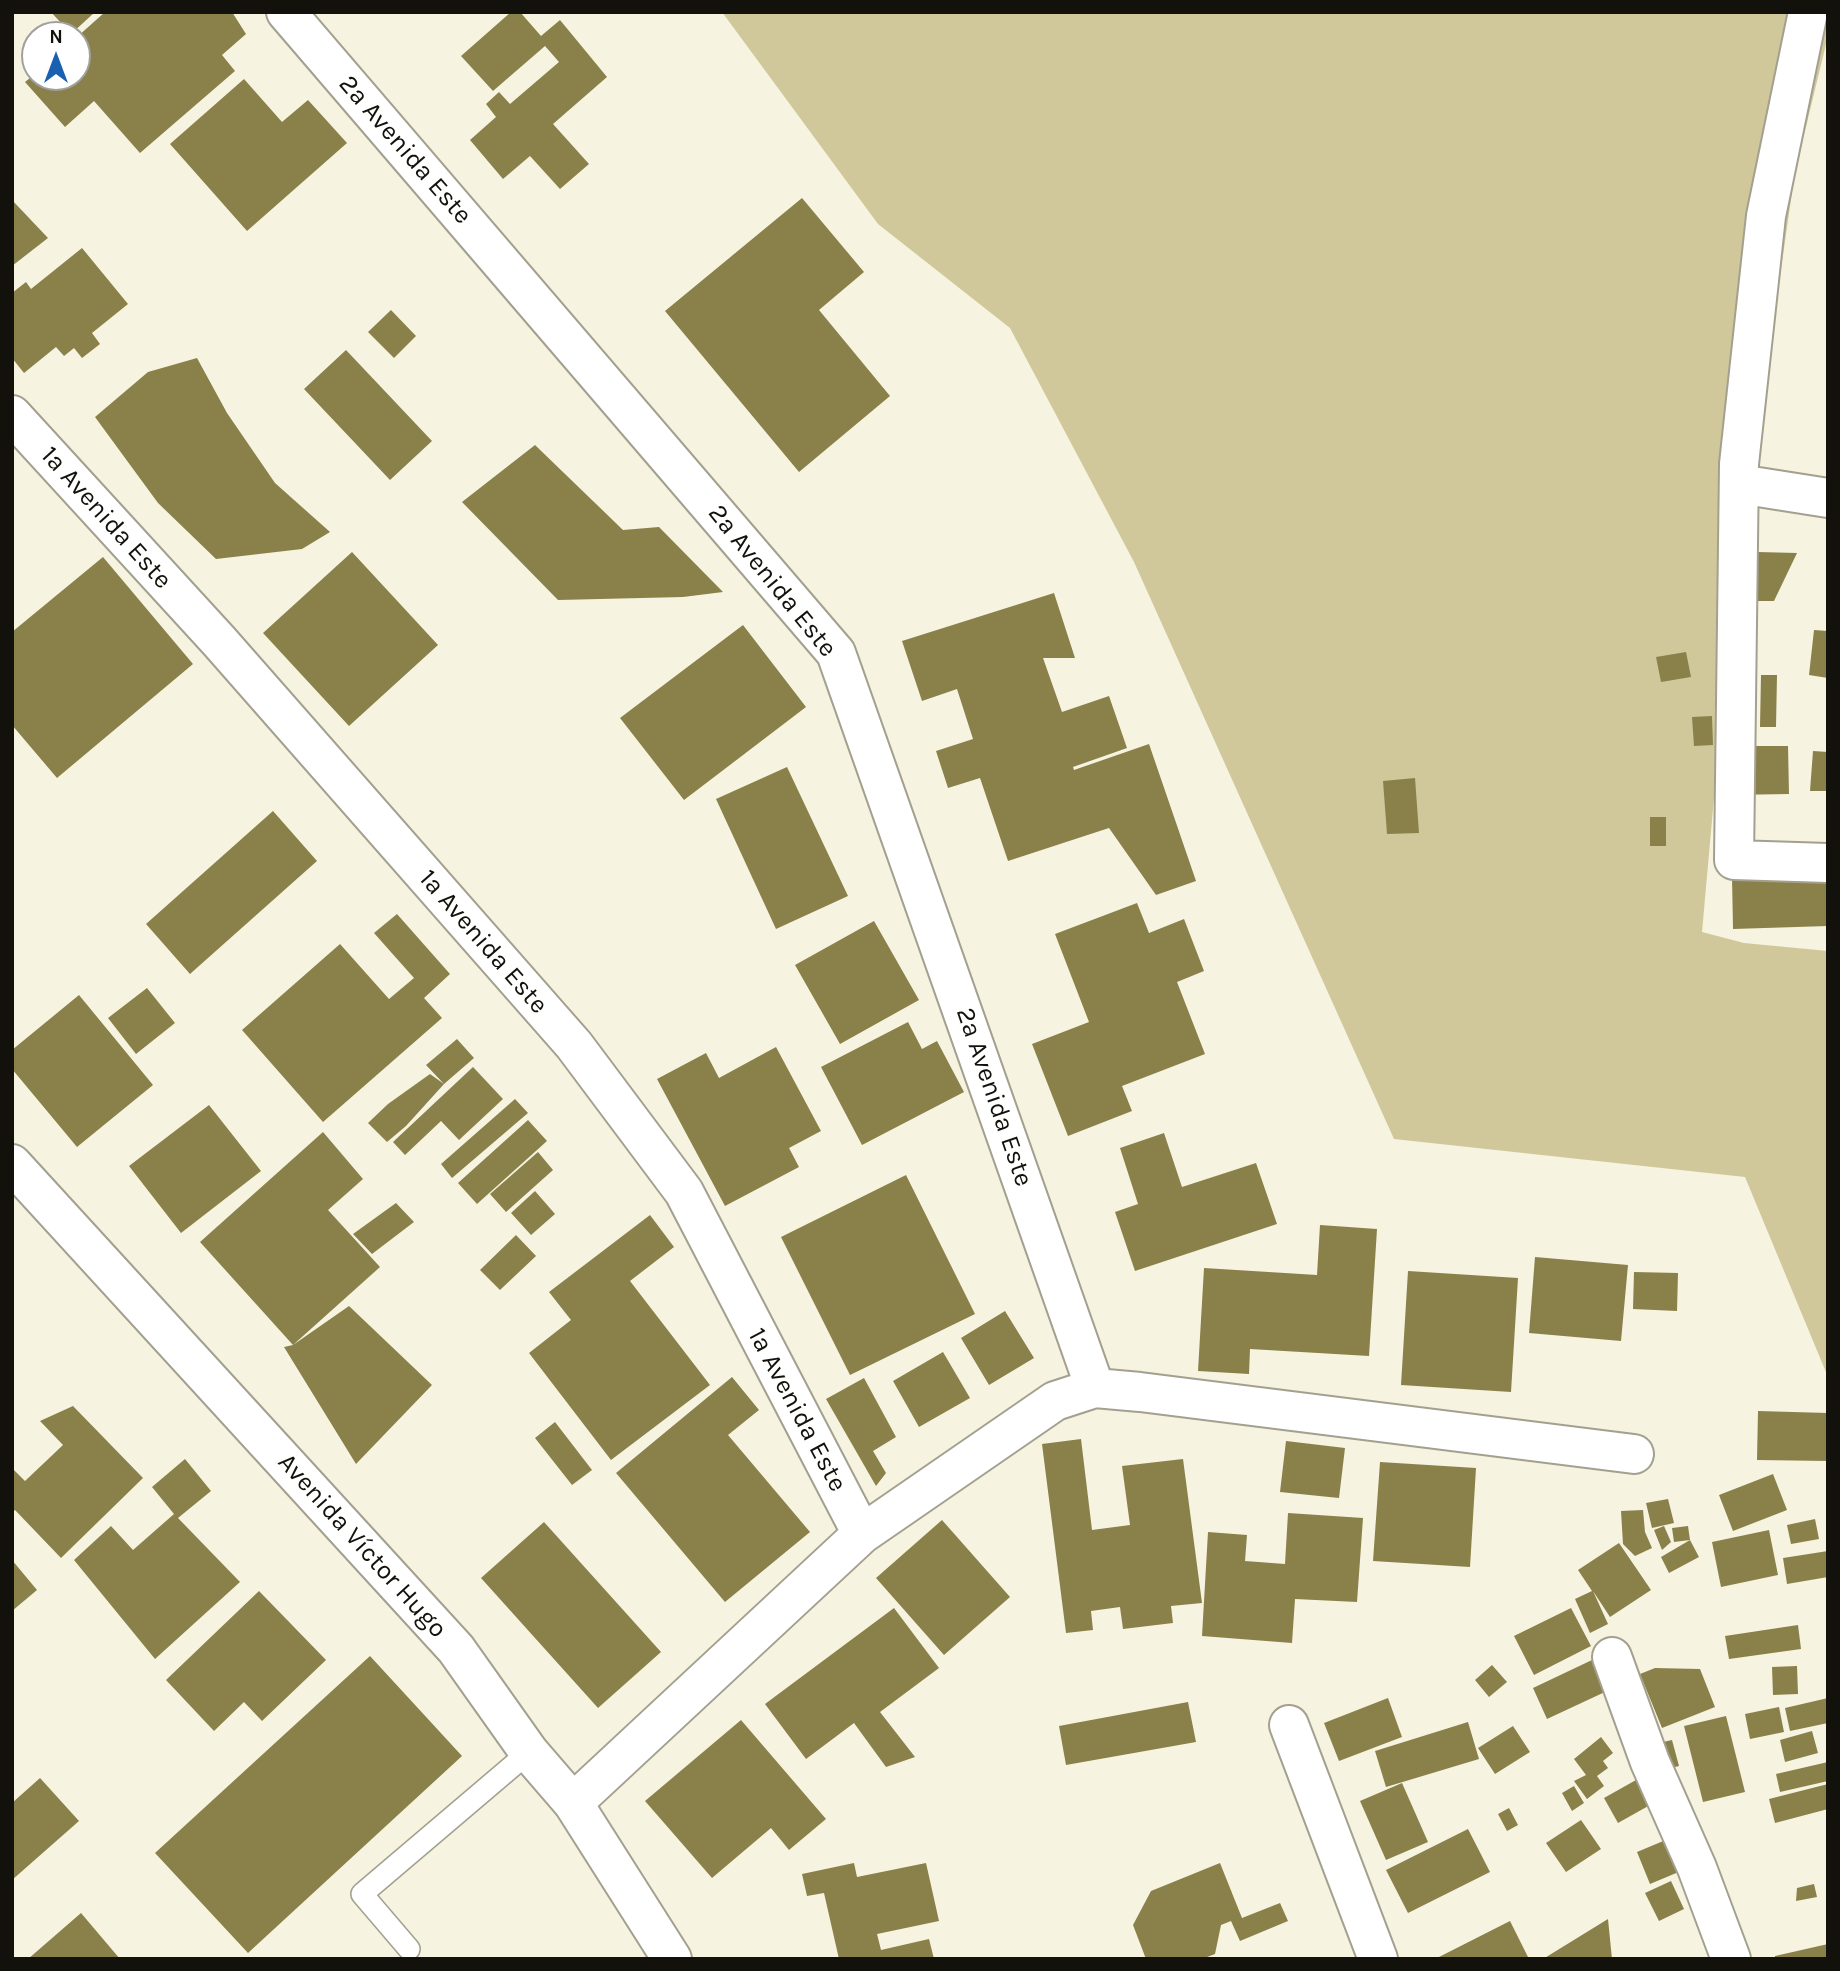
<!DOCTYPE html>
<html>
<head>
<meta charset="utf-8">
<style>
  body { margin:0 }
  #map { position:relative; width:1840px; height:1971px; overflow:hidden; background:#f6f3e0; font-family:Karla,sans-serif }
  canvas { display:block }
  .frame { position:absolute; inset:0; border:14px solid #12110b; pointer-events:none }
  .north { position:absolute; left:21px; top:21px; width:70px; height:70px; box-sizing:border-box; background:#fff; border:2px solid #a0a09d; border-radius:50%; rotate:0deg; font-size:19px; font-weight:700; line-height:28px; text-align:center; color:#12110b }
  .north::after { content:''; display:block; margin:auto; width:24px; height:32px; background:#1a60b0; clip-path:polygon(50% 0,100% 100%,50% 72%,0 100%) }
</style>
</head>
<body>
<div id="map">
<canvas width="1840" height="1971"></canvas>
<div class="frame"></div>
<div class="north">N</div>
</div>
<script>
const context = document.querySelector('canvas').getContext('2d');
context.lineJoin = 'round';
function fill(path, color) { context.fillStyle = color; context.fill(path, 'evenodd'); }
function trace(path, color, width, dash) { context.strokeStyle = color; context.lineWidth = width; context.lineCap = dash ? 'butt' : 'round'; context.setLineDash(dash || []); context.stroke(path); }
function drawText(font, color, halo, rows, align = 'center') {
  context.font = font + ' Karla,sans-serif'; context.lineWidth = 5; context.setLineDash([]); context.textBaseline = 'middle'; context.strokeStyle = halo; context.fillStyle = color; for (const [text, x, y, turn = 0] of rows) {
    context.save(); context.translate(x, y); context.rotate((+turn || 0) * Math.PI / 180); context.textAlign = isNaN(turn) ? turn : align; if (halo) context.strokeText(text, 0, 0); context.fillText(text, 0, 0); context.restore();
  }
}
fill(new Path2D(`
  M722,12H1828V36L1795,172L1729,630L1702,932L1744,943L1828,951V1377L1745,1177L1394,1139L1134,562L1010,328L878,224Z`), '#d0c89b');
fill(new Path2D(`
  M51,12H95L71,34Z
  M105,12H232L246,34L222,55L235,71L140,153L94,101L65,127L25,82L35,74V77H77V37Z
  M511,12H520L541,36L560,20L607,77L553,124L589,164L560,189L530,156L503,179L470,140L496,117L486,104L499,92L510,104L559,62L545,46L493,91L461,56Z
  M244,79L282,122L308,100L347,143L247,231L170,144Z
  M802,198L864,272L819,310L890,396L799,472L665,311Z
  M12,200L48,238L12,266Z
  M82,248L128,304L92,333L100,344L82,358L74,348L64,356L56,347L24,373L12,358V293L26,282L31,289Z
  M391,310L416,336L394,358L368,332Z
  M346,350L432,441L390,480L304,389Z
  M197,358L227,413L275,483L330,532L302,549L216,559L158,503L95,417L148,372Z
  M535,445L623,530L659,527L723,592L683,597L558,600L462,502Z
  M352,552L438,645L349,726L263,633Z
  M1758,552L1797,553L1774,601H1756Z
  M103,557L193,664L57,778L12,725V632Z
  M1054,593L1075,658H1043L1062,712L1109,696L1127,748L1073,767L1074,770L1149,744L1196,881L1156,895L1109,828L1008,861L980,778L948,788L936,751L973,739L957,689L922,701L902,641Z
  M743,625L806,707L684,800L620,718Z
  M1814,630L1828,631V678L1809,675Z
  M1686,652L1691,677L1661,682L1656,657Z
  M1761,675H1777L1776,727H1760Z
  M1712,716L1713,745L1694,746L1692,717Z
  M1729,746H1788L1789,794L1730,795Z
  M1813,751L1828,752V791H1810Z
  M787,767L848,896L776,929L716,799Z
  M1415,778L1419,833L1387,834L1383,781Z
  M273,811L317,861L190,974L146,924Z
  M1650,817H1666V846H1650Z
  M1828,874V926L1733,929L1732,877Z
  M1137,903L1149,933L1184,919L1204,971L1177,982L1205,1054L1122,1086L1132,1111L1068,1136L1032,1044L1089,1022L1055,934Z
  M397,914L450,974L424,998L442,1018L323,1122L242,1030L340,944L389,999L414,978L374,933Z
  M874,921L919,1000L840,1044L795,965Z
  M147,988L175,1023L136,1054L108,1018Z
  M79,995L153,1085L77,1147L12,1069V1050Z
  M908,1022L922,1049L937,1041L964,1092L862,1145L821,1067Z
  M457,1039L474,1058L444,1084L426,1065Z
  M776,1047L821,1131L789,1148L799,1167L725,1206L657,1079L706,1053L719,1078Z
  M473,1067L503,1099L459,1140L441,1121L405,1155L393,1142Z
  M430,1074L444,1084L406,1126L387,1142L368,1123L388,1104Z
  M515,1099L528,1113L452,1178L441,1164Z
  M209,1105L261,1171L181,1233L129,1166Z
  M528,1120L547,1141L477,1204L458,1183Z
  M323,1132L363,1179L328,1210L380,1267L293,1345L200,1242Z
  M1164,1133L1182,1187L1256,1163L1277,1224L1135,1271L1115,1212L1138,1204L1120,1148Z
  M538,1152L553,1170L506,1212L490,1194Z
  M906,1175L975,1314L850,1375L781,1237Z
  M535,1191L555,1214L531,1235L511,1213Z
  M396,1203L414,1222L372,1254L353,1234Z
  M650,1215L674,1247L630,1281L710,1385L611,1460L529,1353L571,1320L549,1292Z
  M1320,1225L1377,1229L1369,1356L1250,1349L1249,1374L1198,1371L1204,1268L1317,1275Z
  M516,1235L536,1256L500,1290L480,1270Z
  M1535,1257L1628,1265L1621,1341L1529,1333Z
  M1408,1271L1518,1278L1511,1392L1401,1385Z
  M1634,1272L1678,1273L1677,1311L1633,1309Z
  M349,1306L432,1385L356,1464L284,1347L293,1345Z
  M1005,1311L1034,1358L989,1385L961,1338Z
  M943,1352L970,1398L919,1427L893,1381Z
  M732,1377L759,1410L728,1435L810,1532L725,1602L616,1473Z
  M864,1378L896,1437L873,1451L886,1473L876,1486L826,1399Z
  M73,1406L143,1478L61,1558L15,1510L12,1513V1468L25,1481L63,1445L40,1421Z
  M1758,1411L1828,1413V1461L1757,1460Z
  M555,1422L592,1470L572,1485L535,1438Z
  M1081,1439L1092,1530L1130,1525L1122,1466L1183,1459L1202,1603L1171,1606L1173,1623L1123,1629L1120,1607L1091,1611L1093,1630L1066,1633L1042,1444Z
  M1286,1441L1345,1448L1339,1498L1280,1492Z
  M185,1459L211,1491L178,1518L240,1582L155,1659L74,1560L111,1526L133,1550L174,1514L152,1487Z
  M1380,1462L1476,1468L1470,1567L1373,1561Z
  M1773,1474L1787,1510L1733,1531L1719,1495Z
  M1668,1499L1674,1523L1652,1528L1646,1503Z
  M1643,1510L1645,1532L1652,1548L1635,1556L1623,1544L1621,1511Z
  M1288,1513L1363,1518L1357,1602L1295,1599L1292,1643L1202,1636L1208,1532L1247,1535L1245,1561L1285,1564Z
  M1815,1519L1819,1539L1791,1544L1787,1525Z
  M942,1520L1010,1597L944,1655L876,1578Z
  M544,1522L661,1652L598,1708L481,1578Z
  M1664,1526L1671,1542L1662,1550L1654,1530Z
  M1688,1526L1690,1540L1674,1542L1672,1528Z
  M1769,1530L1778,1575L1721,1587L1712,1542Z
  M1690,1540L1699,1557L1669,1573L1661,1557Z
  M1619,1543L1651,1590L1610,1617L1593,1591L1608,1624L1590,1633L1575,1599L1592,1591L1578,1570Z
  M1828,1551V1577L1787,1584L1783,1558Z
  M12,1560L37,1590L12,1611Z
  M259,1591L326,1660L262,1721L244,1702L214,1731L166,1680Z
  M894,1608L939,1668L880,1712L915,1757L886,1767L854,1723L806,1759L765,1704Z
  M1571,1608L1591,1646L1534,1675L1514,1636Z
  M1798,1625L1801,1649L1729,1659L1725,1636Z
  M370,1656L462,1756L248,1953L155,1853Z
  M1592,1660L1607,1691L1547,1719L1533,1688Z
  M1492,1665L1507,1682L1489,1697L1475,1680Z
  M1797,1666L1798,1694L1773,1695L1772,1667Z
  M1655,1668L1700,1669L1715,1707L1662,1728L1640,1674Z
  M1388,1698L1402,1737L1339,1761L1324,1723Z
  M1828,1698V1723L1790,1731L1785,1708Z
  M1188,1702L1196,1742L1066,1765L1059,1726Z
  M1779,1707L1784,1732L1750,1739L1745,1714Z
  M1726,1716L1745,1792L1703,1802L1684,1726Z
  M741,1720L826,1819L789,1850L771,1828L712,1878L645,1801Z
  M1468,1722L1479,1759L1386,1787L1375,1751Z
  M1513,1726L1530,1752L1495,1774L1478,1748Z
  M1812,1731L1818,1753L1785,1762L1780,1740Z
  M1601,1737L1613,1753L1603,1761L1608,1768L1597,1776L1604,1786L1587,1799L1574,1781L1586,1775L1574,1759Z
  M1672,1740L1679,1766L1671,1768L1663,1742Z
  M1828,1762V1781L1780,1792L1776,1774Z
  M40,1778L79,1821L12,1880V1803Z
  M1636,1780L1650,1805L1618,1823L1604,1798Z
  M1402,1783L1428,1842L1386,1860L1360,1801Z
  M1828,1784V1809L1775,1823L1769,1799Z
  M1574,1786L1584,1803L1572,1811L1562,1793Z
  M1509,1808L1518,1825L1507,1831L1498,1814Z
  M1581,1820L1601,1849L1566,1872L1546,1843Z
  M1468,1829L1490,1872L1408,1913L1386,1870Z
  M1668,1839L1681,1871L1650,1884L1637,1852Z
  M854,1863L857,1877L926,1863L939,1921L877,1934L881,1950L929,1939L934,1959H839L824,1893L807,1896L802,1874Z
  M1220,1863L1242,1918L1280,1903L1288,1921L1240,1941L1231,1921L1221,1925L1215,1954L1202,1959H1146L1133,1925L1151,1891Z
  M1671,1881L1684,1909L1659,1921L1645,1893Z
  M1814,1884L1817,1897L1796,1901L1797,1888Z
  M81,1913L120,1959H28Z
  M1608,1919L1612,1959H1543Z
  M1510,1921L1529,1959H1435Z
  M1828,1944V1959H1775V1956Z`), '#8a8049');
const lane = new Path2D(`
  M409,1949L362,1894L529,1752`);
const street = new Path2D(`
  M286,12L836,653L1095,1388
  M1808,12L1766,216L1739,464L1734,860L1828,863
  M12,415L219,641L574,1045L684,1192L862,1534
  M1739,484L1828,498
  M1612,1657L1650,1762L1697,1868L1731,1959
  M1289,1725L1378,1959
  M573,1803L862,1534L1055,1401L1095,1388L1140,1392L1634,1454`);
const secondary = new Path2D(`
  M12,1164L456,1649L529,1752L573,1803L672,1959`);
trace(lane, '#a3a08f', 24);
trace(street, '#a3a08f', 42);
trace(secondary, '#a3a08f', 42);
trace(lane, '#fff', 21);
trace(street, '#fff', 38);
trace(secondary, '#fff', 38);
drawText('26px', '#12110b', '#fff', [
  ["2a Avenida Este",405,150,49],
  ["1a Avenida Este",106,518,48],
  ["2a Avenida Este",772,581,51],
  ["1a Avenida Este",483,942,49],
  ["2a Avenida Este",994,1097,71],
  ["1a Avenida Este",797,1410,62],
  ["Avenida Víctor Hugo",362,1546,48]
]);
</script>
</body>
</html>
